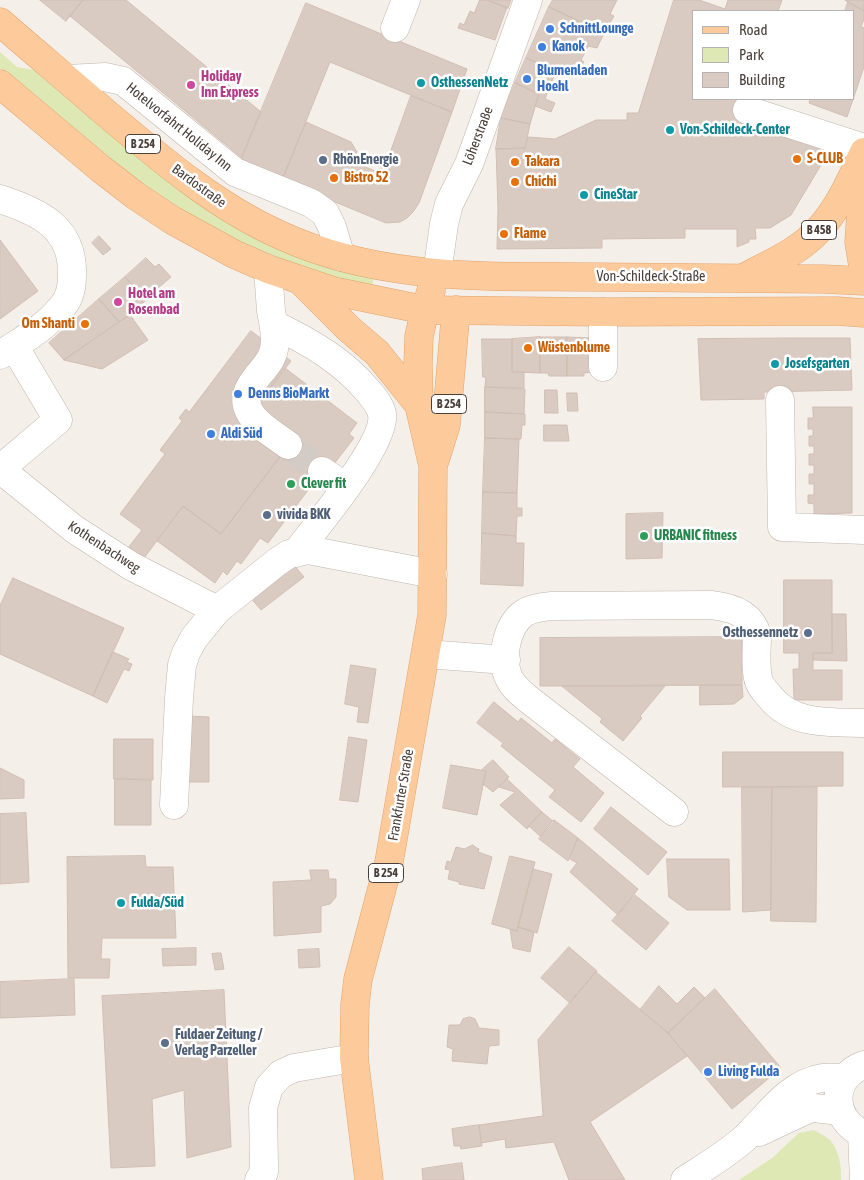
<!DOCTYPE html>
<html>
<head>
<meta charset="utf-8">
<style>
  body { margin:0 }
  #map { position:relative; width:864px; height:1180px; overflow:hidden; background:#f5efea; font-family:"Asap Condensed",sans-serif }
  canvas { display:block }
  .legend { position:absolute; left:692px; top:10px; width:162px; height:90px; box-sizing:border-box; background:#fff; border:1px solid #b6b2af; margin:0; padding:6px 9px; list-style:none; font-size:15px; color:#493e38 }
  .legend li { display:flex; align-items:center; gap:10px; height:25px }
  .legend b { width:25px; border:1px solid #b6b2af }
</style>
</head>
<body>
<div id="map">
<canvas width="864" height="1180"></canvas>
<ul class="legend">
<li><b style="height:6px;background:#fdca9b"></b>Road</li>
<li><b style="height:14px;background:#dde8b4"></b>Park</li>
<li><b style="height:14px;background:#d9cbc2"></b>Building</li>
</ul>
</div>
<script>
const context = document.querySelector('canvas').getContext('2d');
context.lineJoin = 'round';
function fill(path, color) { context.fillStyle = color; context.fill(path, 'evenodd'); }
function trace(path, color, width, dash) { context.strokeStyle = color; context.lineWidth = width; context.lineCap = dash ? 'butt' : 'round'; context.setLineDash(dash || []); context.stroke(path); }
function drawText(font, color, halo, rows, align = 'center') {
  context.font = font + ' "Asap Condensed",sans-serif'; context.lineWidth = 5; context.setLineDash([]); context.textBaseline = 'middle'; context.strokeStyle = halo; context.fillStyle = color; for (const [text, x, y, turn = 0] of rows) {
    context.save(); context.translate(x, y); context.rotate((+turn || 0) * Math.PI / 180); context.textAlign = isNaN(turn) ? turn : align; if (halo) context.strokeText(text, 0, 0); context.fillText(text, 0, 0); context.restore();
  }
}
fill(new Path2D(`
  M0,52L17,67L35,70L174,183L374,276L372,287L280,262L206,228L127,175L0,68Z
  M814,1130C819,1133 827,1137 831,1141C839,1152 842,1167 841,1180H739L772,1158L799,1133Z`), '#dde8b4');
const building = new Path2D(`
  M40,0H83L66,21Z
  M83,0H126L261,112L242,158L70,16Z
  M480,0H487L507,7L495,40L458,28L460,23L464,25L470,11L474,13Z
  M487,0H511L508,8Z
  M553,0H617L610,14L614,16L604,33L549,7Z
  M674,0H699L725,9L728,0H782L778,11H693V99H751L830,150L791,215L770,228H755L756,239H749V242L737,247V229H685V238L602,239V248L497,249L498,209L496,149L525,148L528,137L555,139L596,120H627V113H638Z
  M845,0H864V11L848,2Z
  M848,2L864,11V19L861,27L864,28V67L847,117L809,103L810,99H853V11H845Z
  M306,3L467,69L452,112L330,62L282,180L239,164Z
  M549,7L604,33L597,48L588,46L581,60L584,62L572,77L526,58Z
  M526,58L556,71L545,99L555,103L551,112L535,106L539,94L515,83Z
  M515,83L539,94L530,124L501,118Z
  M411,96L452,112L419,203L413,212L407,218L400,222L386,223L282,180L306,122L351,142L357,152L354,162L375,171L385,166Z
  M501,118L530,124L525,148L496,149Z
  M99,236L111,249L103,255L92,243Z
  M0,240L38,291L0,319Z
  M146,258L155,267L159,264L171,277L144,300L125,277Z
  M125,277L145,301L130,315L119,322L99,299Z
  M99,299L119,322L64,360L49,343Z
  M130,315L148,340L102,369L64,360Z
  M251,331L291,361L256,407L295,437L221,534L183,506L141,562L124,553L142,530L120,514L165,454L160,450L182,421L179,418L186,409L189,412Z
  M540,337V373L512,372V339Z
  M540,337H567V376H549L548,373H540Z
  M567,337L591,338L593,372L584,373V376H567Z
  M794,338H850L852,390L764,392V399L701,400L698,339Z
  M482,339H512V372H524V388L485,387L486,377H483Z
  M285,368L357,423L349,434L354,438L334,464L330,461L268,543L260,538L241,564L237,561L227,575L223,571L215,583L157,541L183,506L221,534L295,437L256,407Z
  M485,387L525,389L524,414L485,412Z
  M545,390H557L558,413H545Z
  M567,393H577L578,411H568Z
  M813,407H852V513L814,514V504L808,503V495H814V484H809V474H814V465H809V454H814V446H809V436H813V429H808V418H813Z
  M485,412L525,414V425H522L521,439L485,438Z
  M544,425H567L569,441H544Z
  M485,438L519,439L517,493L483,492Z
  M483,492L517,493V508H522V516H517L516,536L482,533Z
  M663,513L662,558L626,559V514Z
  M482,533L516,536V543H524L523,586L481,584Z
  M293,564L304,577L261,610L250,597Z
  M13,578L124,628L93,696L0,654V606Z
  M784,580H832V653H813V670H842V700H794L793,669H799V653H784Z
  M832,614H846L847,661L813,660V653H832Z
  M742,637V685L540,686V638Z
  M113,652L129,659L127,662L132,664L129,671L124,669L107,703L93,696Z
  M351,665L376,669L368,723L357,722L359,707L345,704Z
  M700,685H742L743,697L734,704L700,705Z
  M562,686H665L640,716L642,718L623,741L600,722L602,719Z
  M494,702L518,722L521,718L552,743L555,739L580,759L573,767L604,793L581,822L549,797L555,790L501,746L503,743L477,723Z
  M188,716L209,717V782H188Z
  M349,737L367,740L358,802L340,800Z
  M114,739H153V780L114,779Z
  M723,752H843V786L723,787Z
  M493,760L509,777L493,792L483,784L486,771L482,770Z
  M451,765L486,771L477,815L443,808Z
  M0,768L24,780V798L0,799Z
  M115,779H151V825H115Z
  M507,779L542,812L527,829L500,805L515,792L499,787Z
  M742,787H772L771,910L743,912Z
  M772,787H817L816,922L771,921Z
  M611,807L667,852L648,875L594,829Z
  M542,812L554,822L541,837L529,826Z
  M26,813L29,882L0,884V814Z
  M554,820L578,838L568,861L539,839Z
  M578,838L638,889L618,915L570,872L577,863L570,859Z
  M473,845L475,847L479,849L478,852L492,857L484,889L459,884V882L448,879L450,870L445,869L447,861L451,862L456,847L464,849Z
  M145,856L146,867H173L176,938H102L101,959H110L109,978H68L67,857Z
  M510,856L535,862L517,931L492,924Z
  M667,859H729L730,910H687L669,897Z
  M533,869L552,874L537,933L518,927Z
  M310,870H328L329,879H336V897L330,904L321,906V932L274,936L273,882L311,880Z
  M635,895L669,923L646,950L612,921Z
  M518,927L534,932L530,952L513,948L510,929L517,931Z
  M569,947L597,971L570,1003L541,978Z
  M196,948V965L163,966L162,949Z
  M319,949L320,967L299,968L298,950Z
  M217,953H221L224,969L215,970L212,954Z
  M596,972L668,1033L687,1056L590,1122L625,1180H569L554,1142L506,1148L505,1139L481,1143L479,1125L543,1116L538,1040Z
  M74,979L75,1015L0,1018V982Z
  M659,986L677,1004L694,987L705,998L668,1033L640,1010Z
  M715,989L781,1068L732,1109L668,1033Z
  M224,990L231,1147L187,1158L184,1090L152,1099L155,1166L111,1168L102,996Z
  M470,1017L475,1019L479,1028L499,1030V1045L489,1046L487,1064L452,1061L453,1049L447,1047L449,1025H460L463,1019Z
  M479,1125L482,1146L461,1149L460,1146H454L452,1129Z
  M462,1163L464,1180H423L422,1169Z`);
fill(building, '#d9cbc2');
trace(building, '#d1beb3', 1);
trace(new Path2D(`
  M288,445L322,471`), '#d3ccc6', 28, [28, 14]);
const minor = new Path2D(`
  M395,28L406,0
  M67,79L105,77L123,81L235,172L311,203L325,213L332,227L341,257
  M747,110L864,148
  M0,199C40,212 74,228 72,276C72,287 69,300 61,308C45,328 21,341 0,355
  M268,269C269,283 270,297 271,311C273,323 277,336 274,349C272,361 263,369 256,378C229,411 265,428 288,445
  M437,274L444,224L449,204L469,164L528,0
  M603,312V367
  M275,325C310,342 343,361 368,391C374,398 380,405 382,414C387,443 315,528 296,553
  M14,346L58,420L0,469L74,529L131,566L217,610
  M780,400L782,527L864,530
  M322,471L346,487
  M426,654L506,660
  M174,805L179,698L182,665L186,653L194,638L217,610L277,562L289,554L308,550L433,574
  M674,812L528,699C521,693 513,687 509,678C500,659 506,626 524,613C532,608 542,607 551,606L711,605C731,607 751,613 757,635C757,648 755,664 758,678C759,685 765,691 770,697C793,726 831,722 864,723
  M864,1065C829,1077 831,1121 864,1134
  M759,1132L806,1110L814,1108L840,1111
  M862,1134L864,1180
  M259,1180L264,1172V1165L263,1108L269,1087L281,1074L294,1068L354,1058
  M685,1180C705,1167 727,1154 745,1138C767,1117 789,1083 822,1078C829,1077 838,1078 845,1078`);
const major = new Path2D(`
  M0,22C33,51 67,79 100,108C156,155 213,205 280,235C380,281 485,276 592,277C669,278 746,279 823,279L864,281
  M0,84L101,169L136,196L172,220L234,254L268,269L333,291L425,310L603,312L837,311L864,313
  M864,170L859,242L864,273
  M745,277C771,263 803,250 822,226C841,204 852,177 864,152
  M303,283L349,329L377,353L419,405
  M433,466L446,425L456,310
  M369,1180L354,1058L355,1004L358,979L389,862L432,615L433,466L419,405L418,364L419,336L425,310L431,291`);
trace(minor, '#c0b5ac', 29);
trace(major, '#e3a36a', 29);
trace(minor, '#fff', 28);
trace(major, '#fdca9b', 28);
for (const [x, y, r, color] of [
  [550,29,5,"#3f7fe0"],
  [542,47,5,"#3f7fe0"],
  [527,79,5,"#3f7fe0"],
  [421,83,5,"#0f9aa8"],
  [191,85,5,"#d1479c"],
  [670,130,5,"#0f9aa8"],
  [797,159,5,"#e8710a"],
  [323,160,5,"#5c6f8a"],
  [515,162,5,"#e8710a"],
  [334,178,5,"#e8710a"],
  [515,182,5,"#e8710a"],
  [584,195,5,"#0f9aa8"],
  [504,234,5,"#e8710a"],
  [118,302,5,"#d1479c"],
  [85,324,5,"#e8710a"],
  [528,348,5,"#e8710a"],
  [775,364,5,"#0f9aa8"],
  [238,394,5,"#3f7fe0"],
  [211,434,5,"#3f7fe0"],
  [291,484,5,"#2e9e5b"],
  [267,515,5,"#5c6f8a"],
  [644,536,5,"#2e9e5b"],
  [808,633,5,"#5c6f8a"],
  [121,903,5,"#0f9aa8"],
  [165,1043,5,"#5c6f8a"],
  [708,1072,5,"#3f7fe0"]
]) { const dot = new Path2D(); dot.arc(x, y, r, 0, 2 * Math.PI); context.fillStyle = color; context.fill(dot); trace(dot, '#fff', 2); }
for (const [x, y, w] of [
  [143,144,35],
  [819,230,35],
  [449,404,35],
  [386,873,35]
]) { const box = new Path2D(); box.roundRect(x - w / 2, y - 9.5, w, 19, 4); context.fillStyle = '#fff'; context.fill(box); trace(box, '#493e38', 1); }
drawText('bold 12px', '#493e38', null, [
  ["B 254",143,144],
  ["B 458",819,230],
  ["B 254",449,404],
  ["B 254",386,873]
]);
drawText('bold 14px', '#366cbe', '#fff', [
  ["SchnittLounge",560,29],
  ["Kanok",552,47],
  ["Blumenladen",537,71],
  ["Hoehl",537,87],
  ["Denns BioMarkt",248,394],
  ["Aldi Süd",221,434],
  ["Living Fulda",718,1072]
], 'left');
drawText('bold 14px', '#b23c85', '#fff', [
  ["Holiday",201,77],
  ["Inn Express",201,93],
  ["Hotel am",128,294],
  ["Rosenbad",128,310]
], 'left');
drawText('bold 14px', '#0d838f', '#fff', [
  ["OsthessenNetz",431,83],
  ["Von-Schildeck-Center",680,130],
  ["CineStar",594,195],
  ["Josefsgarten",785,364],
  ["Fulda/Süd",131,903]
], 'left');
drawText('14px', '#493e38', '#fff', [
  ["Hotelvorfahrt Holiday Inn",179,127,39],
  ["Löherstraße",478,136,-69],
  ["Bardostraße",199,186,36],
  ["Von-Schildeck-Straße",651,277],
  ["Kothenbachweg",104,547,33],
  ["Frankfurter Straße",401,795,-80]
]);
drawText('bold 14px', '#c56008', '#fff', [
  ["S-CLUB",807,159],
  ["Takara",525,162],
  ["Bistro 52",344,178],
  ["Chichi",525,182],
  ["Flame",514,234],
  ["Om Shanti",75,324,"right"],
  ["Wüstenblume",538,348]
], 'left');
drawText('bold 14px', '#4e5e75', '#fff', [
  ["RhönEnergie",333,160],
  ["vivida BKK",277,515],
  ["Osthessennetz",798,633,"right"],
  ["Fuldaer Zeitung /",175,1035],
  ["Verlag Parzeller",175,1051]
], 'left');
drawText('bold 14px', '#27864d', '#fff', [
  ["Clever fit",301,484],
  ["URBANIC fitness",654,536]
], 'left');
</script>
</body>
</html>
